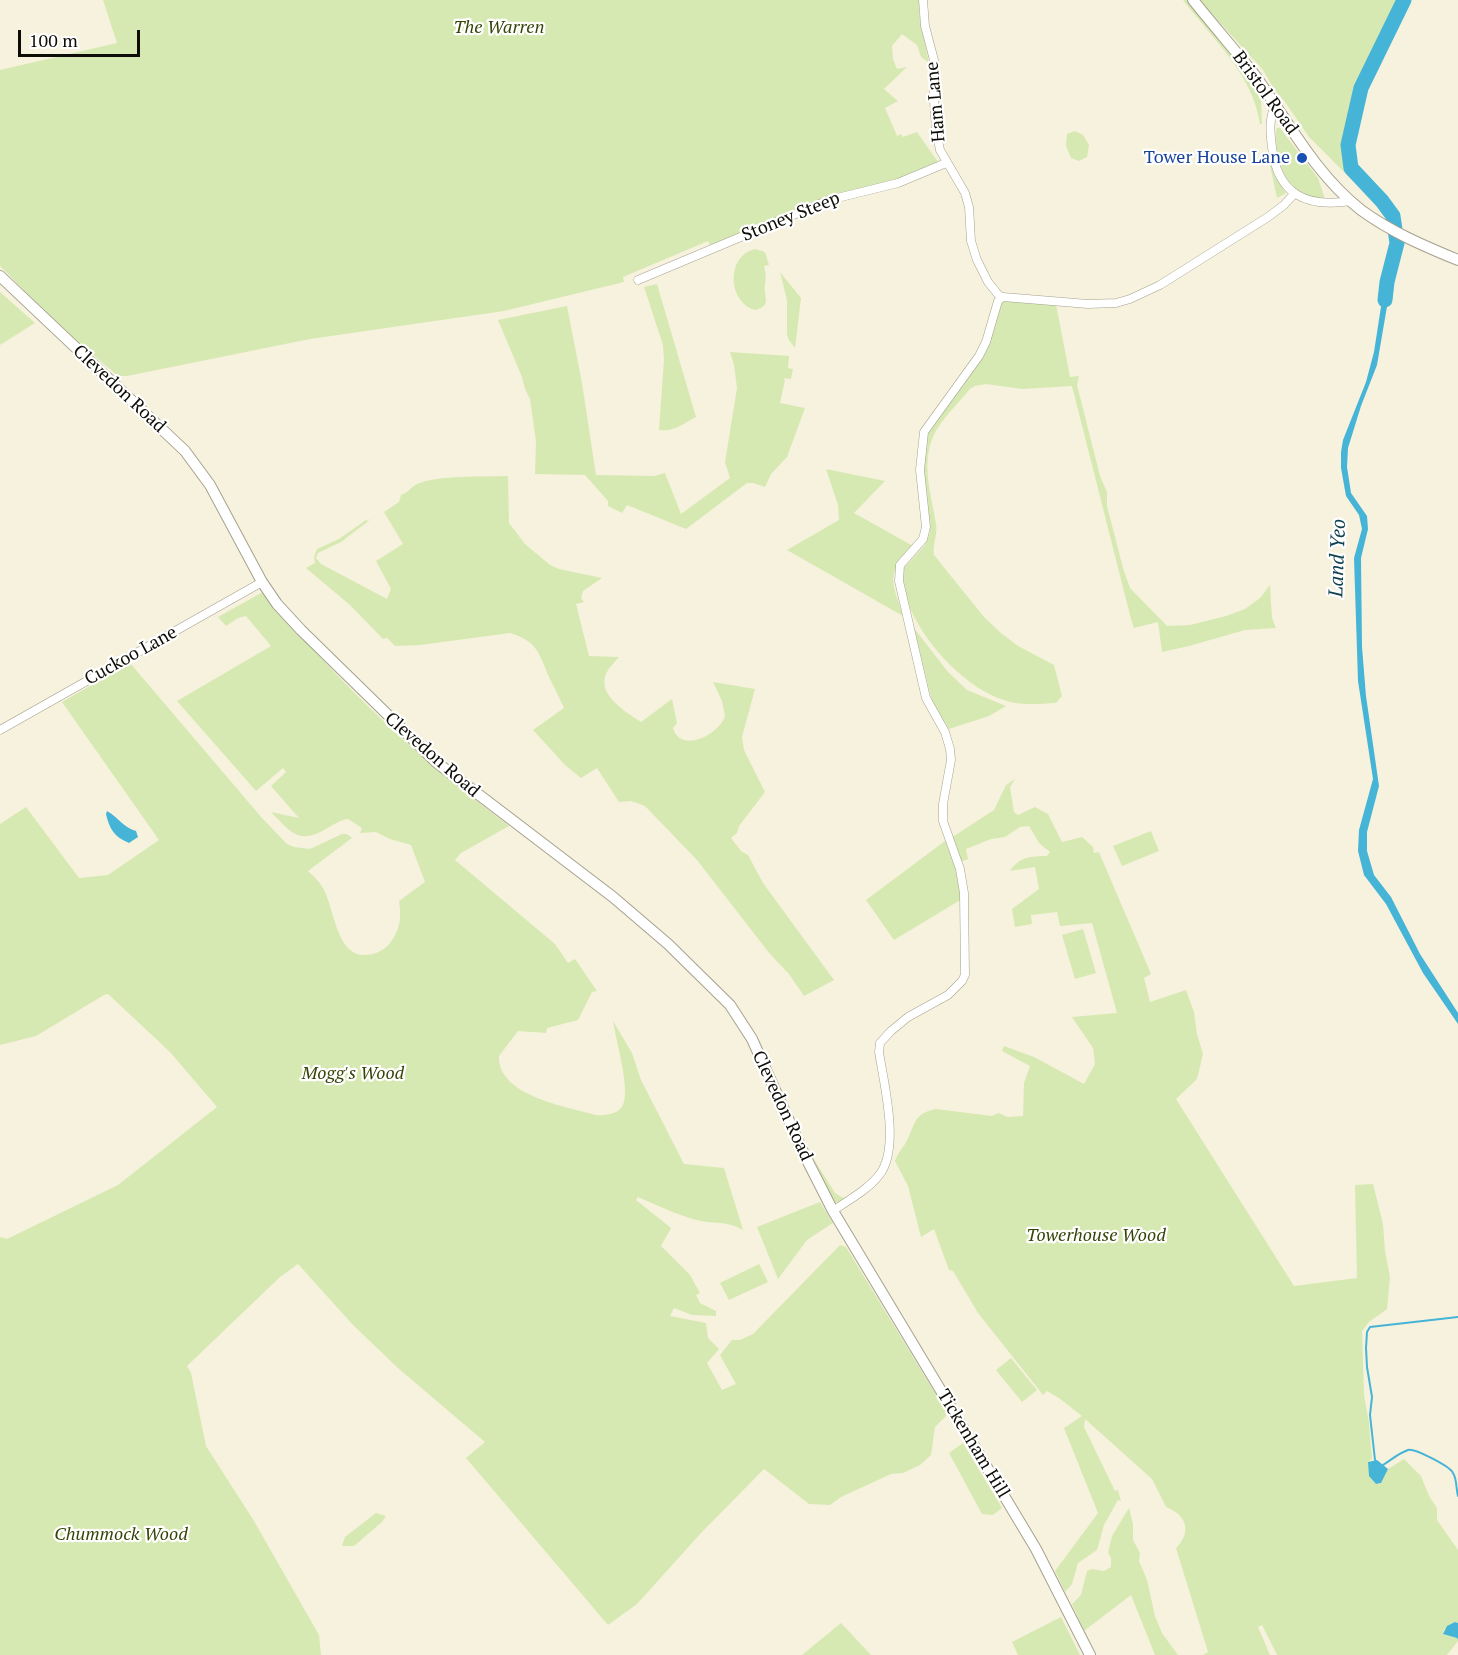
<!DOCTYPE html>
<html>
<head>
<meta charset="utf-8">
<style>
  body { margin:0 }
  #map { position:relative; width:1458px; height:1655px; overflow:hidden; background:#f6f2dd; font-family:"PT Serif",serif }
  canvas { display:block }
  .scale { position:absolute; left:18px; top:30px; width:122px; height:27px; box-sizing:border-box; border:3px solid #0d0c06; border-top:0; padding-left:8px; font-size:18px; line-height:21px; white-space:nowrap; color:#0d0c06; -webkit-text-stroke:4px #fff; paint-order:stroke }
</style>
</head>
<body>
<div id="map">
<canvas width="1458" height="1655"></canvas>
<div class="scale">100 m</div>
</div>
<script>
const context = document.querySelector('canvas').getContext('2d');
context.lineJoin = 'round';
function fill(path, color) { context.fillStyle = color; context.fill(path, 'evenodd'); }
function trace(path, color, width, dash) { context.strokeStyle = color; context.lineWidth = width; context.lineCap = dash ? 'butt' : 'round'; context.setLineDash(dash || []); context.stroke(path); }
function drawText(font, color, halo, rows, align = 'center') {
  context.font = font + ' "PT Serif",serif'; context.lineWidth = 4.5; context.setLineDash([]); context.textBaseline = 'middle'; context.strokeStyle = halo; context.fillStyle = color; for (const [text, x, y, turn = 0] of rows) {
    context.save(); context.translate(x, y); context.rotate((+turn || 0) * Math.PI / 180); context.textAlign = isNaN(turn) ? turn : align; if (halo) context.strokeText(text, 0, 0); context.fillText(text, 0, 0); context.restore();
  }
}
fill(new Path2D(`
  M103,0H919V13L929,63L921,57L917,45L902,34L892,46L893,59L897,69L907,67L884,89L898,101L885,108L897,136L901,134L903,137L917,132L938,162L912,175L710,245L708,241L623,277L624,282L504,311L310,339L127,376H118L58,325L0,266V70L117,43Z
  M1183,0H1188L1255,86L1261,96L1262,124H1260C1253,75 1213,39 1183,0Z
  M1199,0H1402L1392,29L1362,85L1350,143L1349,162L1351,179L1309,137L1285,102L1274,89L1263,70Z
  M1278,128H1280L1318,178L1325,199C1285,195 1275,165 1276,129Z
  M1075,131L1083,135L1089,145L1087,157L1079,161L1071,158L1066,146L1067,134Z
  M1268,156L1275,177L1286,193L1277,198Z
  M755,249L765,252L769,265L764,266C766,275 766,277 765,285C763,297 773,306 755,310C728,303 725,256 755,249Z
  M780,272L801,298L795,348L789,340L787,335V300Z
  M657,284L696,417C682,424 675,432 659,430L664,360L663,345L644,287Z
  M0,292L35,323L0,345Z
  M1002,300L1056,304L1070,377L1079,376L1077,385L1100,476L1107,492V506L1123,568L1130,588L1167,626L1190,625L1226,616L1245,609L1260,598L1270,585L1272,618L1276,628L1245,630L1189,646L1162,652L1158,622L1134,628L1131,619L1072,386L1022,389L986,384L975,386L970,389C959,402 946,415 937,429C919,459 931,492 936,524C938,535 932,544 934,555L984,617L1001,633L1018,646L1054,665L1062,696L1056,703C1037,704 1018,706 1001,699C957,684 898,617 903,569L925,545L930,532L922,470L926,433L984,354L991,339Z
  M567,306L582,383L596,475L655,476L665,473L681,514L730,478L725,462L737,388L734,365L730,352L789,356L788,368L793,369L791,379L783,378L785,380L780,403L805,408L787,457L771,474L765,487L753,483H747L686,529L627,505L622,513L608,506V501L585,475L535,474L536,441L530,399L525,389L522,377L498,320Z
  M826,469L885,481L854,513L913,546C885,574 892,581 903,616L787,550L839,520L838,505Z
  M508,476L509,523L525,544L550,565L559,569L602,578L583,591L581,598L584,602L576,604L589,656L619,657C615,662 610,666 607,672C595,694 626,712 641,722L672,699L677,723L673,728C680,754 719,735 725,716L722,701L713,682L755,689L742,737L744,750L765,792L739,826L737,833L731,838L741,851L748,855L763,883L834,980L804,996L789,974L770,954L697,860L645,806L631,801L619,802L597,768L581,778L565,765L533,730L564,708C559,697 554,687 549,677C539,653 537,641 510,633L420,645L395,646L387,638L383,639L350,605L306,568L315,563L314,557L317,549L339,539L366,520L368,521L379,513L341,542L318,553L316,558L321,564L387,599L391,589L376,561L403,544L384,512L399,502L401,495C408,493 411,487 417,484C438,475 484,477 508,476Z
  M263,592C314,654 373,714 433,766C457,787 484,806 509,826L461,853L455,860L555,944L568,963L575,959L597,991L592,992L578,1020L547,1028L546,1033L518,1031L499,1056C497,1096 568,1107 596,1115C606,1116 621,1114 624,1102C629,1086 616,1040 613,1021L632,1053L641,1080L684,1164L724,1168L743,1230C727,1221 718,1224 701,1221C682,1217 656,1205 638,1197L636,1200L671,1228L661,1246L690,1275L700,1293L696,1295L700,1303L716,1311V1316L692,1315L674,1308L670,1316L706,1323L708,1338L719,1349L707,1363L722,1390L736,1384L720,1355L732,1340H740L753,1334L840,1245L846,1247L946,1411V1416L935,1427L931,1455L920,1465L903,1473L891,1474L841,1497L830,1505L809,1504L764,1469L701,1533L637,1604L608,1625L466,1458L485,1442L399,1369L353,1325L298,1264L280,1277L187,1366L191,1373L206,1446L254,1521L319,1635L321,1655H0V1237L7,1239L118,1185L217,1107L170,1052L108,994L104,995L36,1036L0,1045V824L26,807L79,878L108,875L159,840L62,702L130,663L262,818L287,844L294,847L310,849L342,834H347L352,838L308,871C313,876 319,881 323,888C336,911 336,963 373,954C383,951 389,946 394,937C401,925 401,915 399,901L425,882L411,845L390,839L376,832L360,833L362,828L348,819C340,820 333,825 326,829C298,845 291,832 271,812L299,818L271,786L286,772L283,768L256,791L177,701L271,646L246,616L238,618L226,626L218,617Z
  M914,628L948,672L967,690L1006,706L989,716L949,729L932,701Z
  M1015,779L1010,787L1014,812L1018,815L1035,807L1048,814L1062,842L1082,837L1093,847L1094,853L1099,852L1151,974L1144,978L1150,1002L1186,990L1194,1012L1197,1034L1203,1054L1197,1079L1176,1099L1294,1286L1357,1278L1355,1185L1373,1184L1383,1224L1385,1251L1390,1277L1387,1309L1369,1322L1362,1331L1364,1395L1369,1423L1372,1459L1368,1462L1370,1477L1376,1484H1380L1388,1469L1404,1459L1421,1476L1429,1496L1437,1508V1520L1458,1550V1623L1455,1622L1444,1630L1443,1634L1457,1638L1458,1641L1447,1655H1277L1262,1625L1258,1627L1270,1655H1203L1208,1652L1176,1548C1192,1532 1187,1515 1166,1507L1152,1479L1085,1419L1084,1427L1115,1491L1118,1490L1121,1501L1118,1500L1104,1525L1097,1550L1078,1563L1072,1584L1065,1592L1055,1571L1098,1513L1064,1428L1082,1416L1059,1398L1047,1391L1043,1395L978,1313L953,1271L949,1270L934,1229L921,1237L908,1186L895,1161C898,1153 901,1150 905,1144C916,1126 911,1114 936,1109L992,1116L998,1113L1008,1117L1023,1116L1024,1083L1030,1066L1002,1051L1004,1046L1034,1057L1084,1084L1095,1064L1093,1048L1072,1017L1117,1013L1092,923L1060,926L1057,912L1031,915L1032,924L1015,927L1012,909L1039,889L1035,867L1010,871C1019,857 1031,856 1047,856L1050,852L1039,843L1029,826L1020,827L1005,837L991,839L966,849L968,859L960,862L951,838L994,810L1006,785Z
  M1151,831L1159,851L1122,866L1113,846Z
  M945,841L955,867L962,899L894,940L866,900Z
  M1083,929L1096,973L1075,979L1062,935Z
  M808,1147V1150L835,1193L843,1198L847,1197L840,1202H834L806,1149Z
  M820,1202L833,1223L807,1240L778,1279L757,1227Z
  M759,1264L768,1282L729,1300L720,1283Z
  M1011,1358L1037,1390L1022,1402L996,1370Z
  M963,1443L1002,1508L993,1515L982,1514L949,1453Z
  M1129,1508L1133,1524V1540L1140,1553L1139,1561L1147,1580L1155,1616L1162,1633L1178,1655H1155L1131,1595L1084,1631L1072,1604L1081,1595L1087,1571L1092,1569L1104,1571L1111,1567V1558L1108,1553L1112,1536Z
  M376,1513L386,1516L382,1522L354,1546H342L345,1537Z
  M1061,1617L1080,1655H1018L1012,1642Z
  M841,1623L871,1655H802Z`), '#d7e9b2');
fill(new Path2D(`
  M1385,281L1391,283L1377,365L1361,406L1348,448L1347,467L1351,493L1367,516L1368,529L1361,558L1362,647L1366,696L1379,786L1367,832V851L1374,875L1391,897L1420,954L1458,1013V1024L1423,973L1386,904L1364,875L1358,851L1359,830L1373,779L1358,681L1354,558L1362,529L1359,515L1346,496L1341,468V452L1343,440L1366,382L1374,352Z
  M107,811C118,817 124,828 136,831L138,837L129,843C114,837 109,828 106,814Z
  M1377,1460L1388,1469L1381,1483L1376,1484L1369,1476L1368,1462Z
  M1455,1622L1458,1623V1640L1457,1638L1443,1634L1447,1626Z`), '#45b4d6');
trace(new Path2D(`
  M1375,1460L1370,1415L1372,1397L1367,1367L1366,1348L1367,1332L1370,1327L1458,1317
  M1383,1465C1391,1460 1399,1453 1408,1450C1414,1448 1450,1466 1453,1473C1457,1479 1456,1489 1458,1496`), '#45b4d6', 2);
trace(new Path2D(`
  M1385,300L1387,282L1397,243L1393,216L1382,201L1351,168L1348,145L1361,88L1404,0`), '#45b4d6', 15);
const street = new Path2D(`
  M923,0L925,26L934,60V101L936,130L940,150L965,193L969,207L971,241L977,260L988,282L1001,298
  M1275,105C1269,119 1270,132 1272,147C1277,195 1307,208 1351,201
  M638,280L829,200L898,183L946,163
  M0,730L262,582
  M833,1211C848,1200 868,1190 880,1174C900,1147 884,1084 879,1052L880,1043L891,1031L908,1017L948,995L962,981L965,975L964,893L960,869L943,821V804L951,760L950,749L945,732L926,698L899,581L900,565L923,539L926,527L920,470L924,432L979,356L986,342L998,301L1003,297L1088,304L1116,303L1130,299L1160,285L1268,217L1284,205L1294,194`);
const secondary = new Path2D(`
  M1193,0C1213,25 1234,49 1254,74C1288,121 1315,174 1361,210C1391,232 1424,246 1458,260
  M0,276L185,451L210,485L262,582L277,604L301,630L436,762L613,897L668,944L730,1005L752,1039L803,1152L833,1211L1036,1549L1090,1655`);
trace(street, '#a5a18e', 9);
trace(secondary, '#a5a18e', 12);
trace(street, '#fff', 8);
trace(secondary, '#fff', 10);
for (const [x, y, r, color] of [
  [1302,158,6,"#1a4fb4"]
]) { const dot = new Path2D(); dot.arc(x, y, r, 0, 2 * Math.PI); context.fillStyle = color; context.fill(dot); trace(dot, '#fff', 2); }
drawText('italic 18px', '#354406', '#fff', [
  ["The Warren",499,28],
  ["Mogg's Wood",353,1074],
  ["Towerhouse Wood",1096,1236],
  ["Chummock Wood",121,1535]
]);
drawText('18px', '#0d0c06', '#fff', [
  ["Bristol Road",1265,93,54],
  ["Ham Lane",936,102,-95],
  ["Stoney Steep",791,217,-22],
  ["Clevedon Road",119,389,43],
  ["Cuckoo Lane",131,656,-29],
  ["Clevedon Road",432,755,41],
  ["Clevedon Road",782,1106,65],
  ["Tickenham Hill",973,1444,59]
]);
drawText('18px', '#164399', '#fff', [
  ["Tower House Lane",1290,158]
], 'right');
drawText('italic 20px', '#0f404f', '#fff', [
  ["Land Yeo",1338,558,-88]
]);
</script>
</body>
</html>
